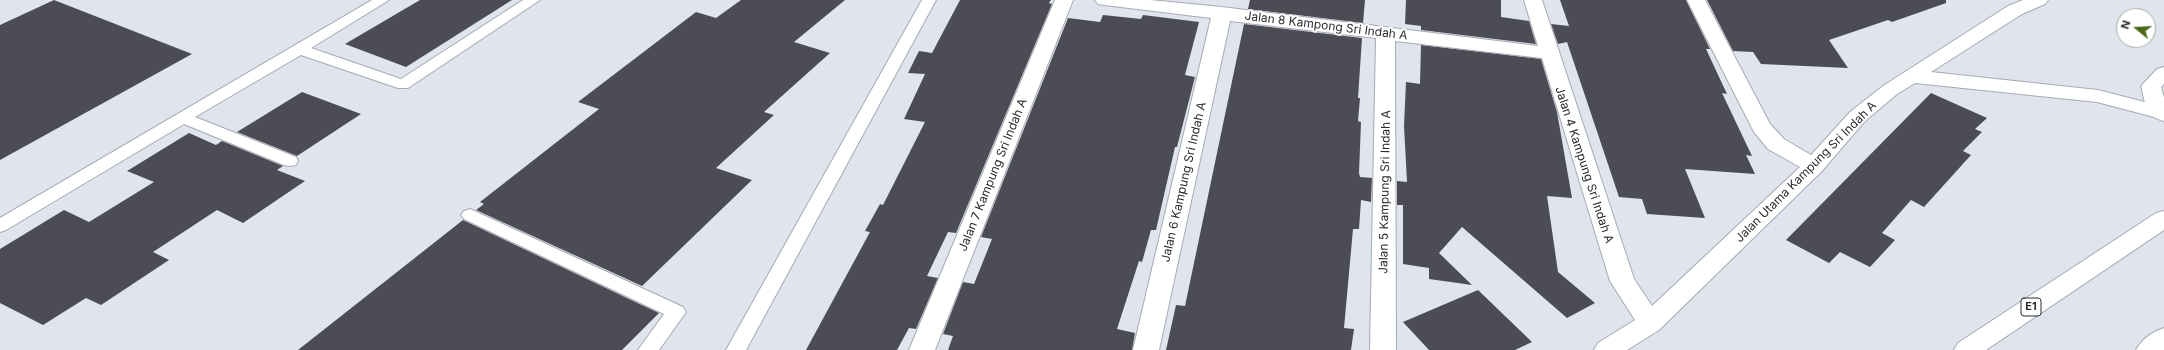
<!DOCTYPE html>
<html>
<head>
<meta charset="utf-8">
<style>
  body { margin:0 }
  #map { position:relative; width:2164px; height:350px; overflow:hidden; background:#dfe4ed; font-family:Inter,sans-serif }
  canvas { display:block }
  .north { position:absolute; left:2116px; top:8px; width:40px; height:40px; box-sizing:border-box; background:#fff; border:1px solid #aaabac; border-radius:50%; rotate:288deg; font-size:11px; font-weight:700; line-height:16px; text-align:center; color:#2a2c30 }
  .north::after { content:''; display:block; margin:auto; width:14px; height:18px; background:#4d691c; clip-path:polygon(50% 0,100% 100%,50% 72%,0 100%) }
</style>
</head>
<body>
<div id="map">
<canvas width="2164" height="350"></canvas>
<div class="north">N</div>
</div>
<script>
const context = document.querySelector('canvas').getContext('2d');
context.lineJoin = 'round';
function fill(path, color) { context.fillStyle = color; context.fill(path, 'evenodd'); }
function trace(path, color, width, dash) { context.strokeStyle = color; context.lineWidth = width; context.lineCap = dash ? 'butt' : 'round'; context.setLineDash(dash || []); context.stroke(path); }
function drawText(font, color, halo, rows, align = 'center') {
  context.font = font + ' Inter,sans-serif'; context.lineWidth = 4; context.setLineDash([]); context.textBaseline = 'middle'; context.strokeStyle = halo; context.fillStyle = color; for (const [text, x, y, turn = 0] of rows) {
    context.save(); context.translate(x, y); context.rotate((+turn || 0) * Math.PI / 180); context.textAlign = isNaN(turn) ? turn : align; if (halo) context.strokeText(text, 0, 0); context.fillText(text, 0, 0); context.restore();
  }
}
fill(new Path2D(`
  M54,0L192,54L0,160V25Z
  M420,0H512L406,67L345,44Z
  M741,0H845L794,42L830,53L764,112L774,115L716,168L752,180L642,286L476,210L484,204L480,202L599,109L578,102L696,12L716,18Z
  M960,0H1051L1049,3L1052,4L956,233L948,232L927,276L938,278L916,329L909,328L897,350H806L870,232L865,231L880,204L883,205L925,122L904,119L925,74L908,73L919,51L932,53Z
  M1250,0H1365L1363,23L1248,9Z
  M1406,0H1501V17L1529,21L1536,44L1421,30V26L1405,24Z
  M1560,0H1686L1710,49H1706L1727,94L1722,93L1752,156L1746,155L1755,174L1685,169L1705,218L1647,214L1642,199L1619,197L1567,42L1558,44L1551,24L1569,26Z
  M1707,0H1946V3L1892,22L1888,20L1829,40L1848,68L1761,64L1753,52L1733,51Z
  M1103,15L1141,19L1143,15L1199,22L1185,75L1195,77L1177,147H1175L1156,230H1151L1142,262L1139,261L1117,329L1135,333L1132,350H948L953,336L943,334L963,282L974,284L992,239L981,237L1068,18L1100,22Z
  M1244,24L1362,38L1358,98H1360L1358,121L1361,122L1359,173L1360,177L1372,178L1371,202L1361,200L1359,229H1353L1344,328L1354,329L1351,350H1166L1176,305L1185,306Z
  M1421,45L1541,59L1557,112L1572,198L1547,196L1558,272L1595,303L1567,318L1462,227L1439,253L1472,285L1429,279V268L1403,264V205H1397V181L1407,182L1404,126L1406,82L1420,84Z
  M302,92L361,114L297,156L237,132Z
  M1931,93L1987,118L1975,129L1982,132L1963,151L1971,155L1924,207L1911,200L1882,233L1895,240L1870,267L1840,252L1829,263L1786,240Z
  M189,133L216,145L222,141L283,166L277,170L305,181L243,223L217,210L153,252L169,260L101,305L86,298L43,325L0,303V249L64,210L89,222L154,182L127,171Z
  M463,220L629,299L659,313L622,350H298Z
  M1478,290L1532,342L1515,350H1429L1403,322Z`), '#4c4c54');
const lane = new Path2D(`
  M372,0H389L311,48L401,79L523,0H540L408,88H398L301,55L195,117L296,157L298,161L296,165L290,166L284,165L184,124L6,230L0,232V218Z
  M922,0H936L746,350H726Z
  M470,209L683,307L686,312L659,350H638L664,314L464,219L461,215L464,211Z`);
const street = new Path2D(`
  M1055,0H1073L935,350H909Z
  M1095,0H1150L1222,7L1538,46L1524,0H1542L1634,279L1652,306L1800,167L1768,149L1754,132L1687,0H1705L1770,124L1784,139L1811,155L1850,112L1883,86L2008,6L2023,0H2048L2045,4L2022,14L1931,72L2098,90L2164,107V117L2158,118L2097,102L1915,83L1897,94L1864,122L1822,171L1659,330L1627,350H1594L1598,343L1635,320L1610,281L1542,58L1395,41L1396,350H1370L1376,38L1230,21L1159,350H1133L1211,18L1104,5L1098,4Z`);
const secondary = new Path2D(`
  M2164,67V84L2161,87L2164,97V121C2144,116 2146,104 2141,86L2157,69Z`);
const highway = new Path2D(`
  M2164,211V230L1986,350H1954L1958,343L2156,213Z
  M2164,328V350H2136C2142,339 2152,332 2164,328Z`);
trace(lane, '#a5aab3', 2);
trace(street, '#a5aab3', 2);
trace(secondary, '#a5aab3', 2);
trace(highway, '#a5aab3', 2);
fill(lane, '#fff');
fill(street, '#fff');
fill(secondary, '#fff');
fill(highway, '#fff');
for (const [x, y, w] of [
  [2031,307,20]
]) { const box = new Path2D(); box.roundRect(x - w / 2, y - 9, w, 18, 3); context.fillStyle = '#fff'; context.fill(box); trace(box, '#2a2c30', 1); }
drawText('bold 11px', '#2a2c30', null, [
  ["E1",2031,307]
]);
drawText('12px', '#2a2c30', '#fff', [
  ["Jalan 8 Kampong Sri Indah A",1326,26,7],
  ["Jalan 4 Kampung Sri Indah A",1584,165,72],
  ["Jalan Utama Kampung Sri Indah A",1806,172,-45],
  ["Jalan 7 Kampung Sri Indah A",993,175,-68],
  ["Jalan 6 Kampung Sri Indah A",1184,182,-77],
  ["Jalan 5 Kampung Sri Indah A",1385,192,-89]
]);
</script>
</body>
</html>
